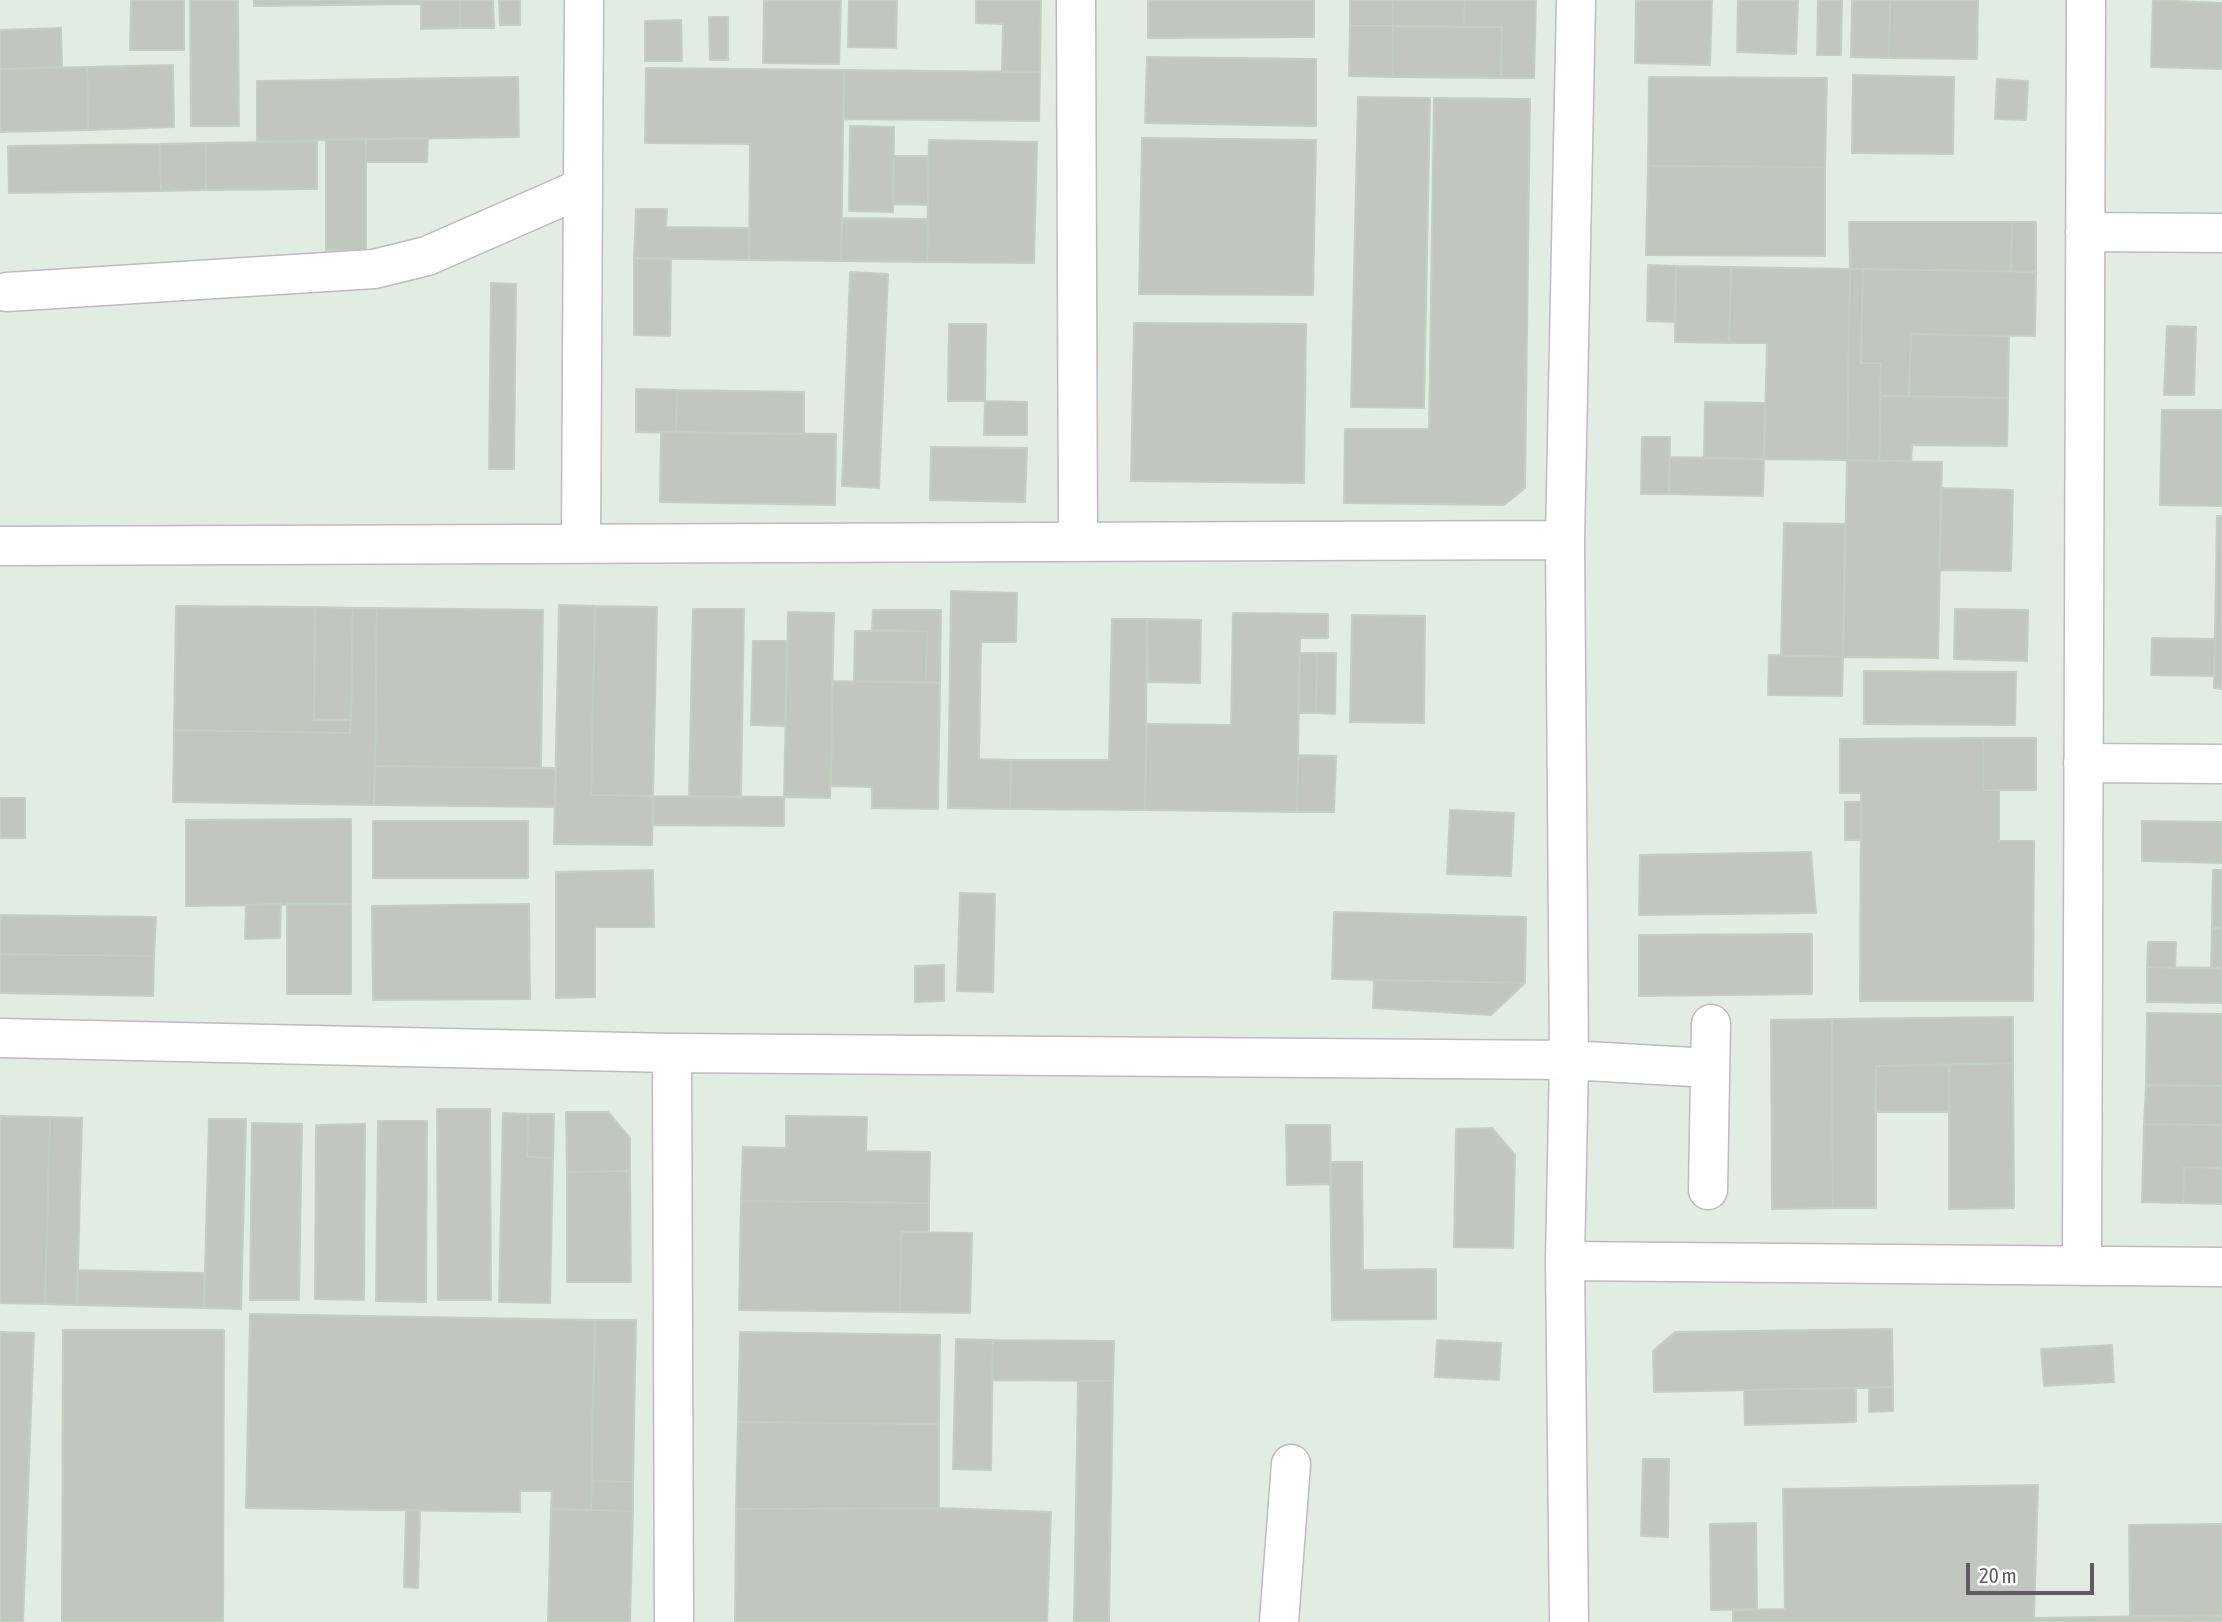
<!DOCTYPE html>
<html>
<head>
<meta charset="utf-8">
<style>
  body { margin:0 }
  #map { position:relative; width:2222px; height:1622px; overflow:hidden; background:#e3ece2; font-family:"Asap Condensed",sans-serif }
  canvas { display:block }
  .scale { position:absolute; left:1966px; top:1563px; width:128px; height:32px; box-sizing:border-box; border:4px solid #605b62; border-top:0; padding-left:9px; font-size:21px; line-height:24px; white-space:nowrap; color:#605b62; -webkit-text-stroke:5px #fff; paint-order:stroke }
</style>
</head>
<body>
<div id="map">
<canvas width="2222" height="1622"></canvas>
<div class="scale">20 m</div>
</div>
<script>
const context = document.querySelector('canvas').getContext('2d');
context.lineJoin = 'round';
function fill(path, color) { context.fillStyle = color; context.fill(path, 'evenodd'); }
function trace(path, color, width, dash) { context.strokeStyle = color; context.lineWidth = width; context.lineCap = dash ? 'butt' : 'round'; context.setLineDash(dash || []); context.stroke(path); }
const building = new Path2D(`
  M131,0H184V50H130Z
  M190,0H238L239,126H191Z
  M254,0H421V4L254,6Z
  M421,0H460V28L421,29Z
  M460,0H493L494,28H460Z
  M499,0H520V25H500Z
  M764,0H841L839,64L763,63Z
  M849,0H897L896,48L848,47Z
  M976,0H1041L1040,72L1002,71L1003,24L976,23Z
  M1148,0H1314V37L1148,38Z
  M1350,0H1393V26H1350Z
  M1393,0H1465L1464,27L1393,26Z
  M1465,0H1536L1534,78H1501L1502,27H1464Z
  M1636,0H1712L1710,65L1635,63Z
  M1738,0H1798L1796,54L1737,52Z
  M1818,0H1842L1841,55H1817Z
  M1852,0H1890L1889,58L1851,57Z
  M1890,0H1978L1977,59L1889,58Z
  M2153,0L2222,3V69L2151,67Z
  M709,17H728V60H710Z
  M681,20L682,61H645V21Z
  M1350,26H1393V77L1349,76Z
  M1393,26L1502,27L1501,78L1393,77Z
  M61,28L62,67L0,69V30Z
  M1147,57L1316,59V126L1145,123Z
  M173,65L174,127L88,130L87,67Z
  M87,67L88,130L0,132V69Z
  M646,68L844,70L841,261L749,260L750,144L645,143Z
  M844,70L1040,72L1039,121L844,119Z
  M1853,75L1954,77L1953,154L1852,153Z
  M518,77L519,137L257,141V81Z
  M1649,77L1827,78L1825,167L1648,166Z
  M1997,79L2028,81L2026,120L1995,119Z
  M1358,97L1430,98L1424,408L1351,407Z
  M1434,98L1530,99L1525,488L1504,505L1344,503L1345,429H1429Z
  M850,126L894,127L893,212L849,211Z
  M428,138L427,162H366V139Z
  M1142,138L1316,140L1313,295L1139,294Z
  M326,139H366V250H326Z
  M929,140L1037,142L1034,263L927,262Z
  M317,141V189L206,190V143Z
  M206,143V190L161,191L160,144Z
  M160,144L161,191L9,193L8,146Z
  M894,156H929L928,205L893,204Z
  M1648,166L1825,167V256L1646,255Z
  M636,209H667L666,227L749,228V260L634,258Z
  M842,218L927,219V262L841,261Z
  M1849,222H2012L2011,271L1850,269Z
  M2012,222H2036V272L2011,271Z
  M634,258L671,259L670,336L634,335Z
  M1648,265L1676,266L1675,322L1647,321Z
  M1676,266L1731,267L1729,343L1675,342Z
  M1731,267L1850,269L1847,460L1764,459L1767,343H1729Z
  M1850,269H1863L1861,363H1881L1879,461L1847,460Z
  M1863,269L2036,272L2035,336L1911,334L1909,396H1881V363H1861Z
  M850,272L888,274L879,488L842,486Z
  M491,283L516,284L514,469H489Z
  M1134,323L1306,324L1304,483L1131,481Z
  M949,324H986L985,401H948Z
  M2167,326L2196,327L2194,395H2164Z
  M1911,334L2009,336L2008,398L1909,396Z
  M636,389L677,390L676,433L636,432Z
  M677,390L804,392V434L676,433Z
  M1881,396L2008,398L2007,446L1912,445L1911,461H1879Z
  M985,401L1027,402V435H984Z
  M1705,402L1765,403L1764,459L1704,458Z
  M2162,410H2222V506L2160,505Z
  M661,432L836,434L835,505L660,502Z
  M1642,437H1670L1669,494H1641Z
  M931,447L1027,448L1025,502L930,500Z
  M1670,457L1764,459L1763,496L1669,494Z
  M1847,460L1942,462L1938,658L1843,657Z
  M1941,488L2013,490L2011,571L1939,570Z
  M2217,516H2222V689L2214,688Z
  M1784,523L1845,524L1843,657L1781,656Z
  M951,591L1017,593L1016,642H981L979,759L1011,760L1010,809L948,808Z
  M559,605L595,606L591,795L653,796L652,845L554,844Z
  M176,606L315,607L314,720H351L350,733L174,730Z
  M595,606L657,607L653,796L591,795Z
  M315,607L353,608L351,720H314Z
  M353,608H377L374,805L173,802L174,730L350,733Z
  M377,608L543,610L541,768L375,766Z
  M693,609H744L741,797H689Z
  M1955,609L2028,610L2027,661L1954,659Z
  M873,610H941L940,683L926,682L927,631L872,630Z
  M788,612L834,613L830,798L784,797Z
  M1233,613L1328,614V638H1300L1297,812L1145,810L1147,724L1231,725Z
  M1352,615L1425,616L1424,723L1350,722Z
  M1112,619H1147L1145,810L1010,809L1011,760H1109Z
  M1147,619L1201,620L1200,683L1148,682Z
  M855,631H927L926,682L854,681Z
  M2152,638L2215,639L2214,676L2151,675Z
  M753,641H787L785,726L751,725Z
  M1300,653H1317L1316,713H1298Z
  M1317,653H1336L1335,714L1316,713Z
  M1769,655L1843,657L1842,696L1768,695Z
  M1864,671L2016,672L2015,725L1864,724Z
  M832,681L940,683L938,809L872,808V787L831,786Z
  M1983,738V790H1999V841H2034L2033,1001H1860L1861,793H1840V739Z
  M1983,738H2036V790H1983Z
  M1298,755L1336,756L1334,812H1297Z
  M375,766L556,768L555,807L374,805Z
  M653,796L784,797V826L653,825Z
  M0,798H25V838H0Z
  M1845,802H1861V840H1845Z
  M1450,810L1514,813L1511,876L1447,874Z
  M351,819V904L186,906V820Z
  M373,821H528V878H373Z
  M2142,821L2222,822V863L2142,861Z
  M1811,852L1816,913L1639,915L1640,855Z
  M653,870L654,927H595V997L556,998V872Z
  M2213,870H2222V928H2212Z
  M960,893L995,894L993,992L957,991Z
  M281,904L280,938L245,939L246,905Z
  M287,904H351V994H287Z
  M529,904L530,999L373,1000L372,906Z
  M1334,912L1526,917L1525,983L1332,979Z
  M0,915L156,917L154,956L0,954Z
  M2212,928H2222V968H2211Z
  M1812,934V994L1639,996V935Z
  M2148,942H2176L2175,968L2147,967Z
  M0,954L154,956L153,996L0,993Z
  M944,965V1001L915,1002V966Z
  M2147,967L2222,968V1003L2147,1002Z
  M1374,980L1525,983L1491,1015L1373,1008Z
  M2147,1013L2222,1014V1086L2146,1085Z
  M2013,1017V1063L1876,1066V1208H1833L1832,1019Z
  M1832,1019L1833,1208L1772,1209L1771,1020Z
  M2013,1063L2014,1208L1949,1209V1065Z
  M1949,1065V1112H1875L1876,1066Z
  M2146,1085L2222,1086V1125L2144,1124Z
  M437,1109H490L491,1300H438Z
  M566,1112H608L630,1138V1171L567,1172Z
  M503,1113L528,1114L527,1157L553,1158L550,1303L499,1302Z
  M528,1114H554L553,1158L527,1157Z
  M0,1116L50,1117L45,1304L0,1303Z
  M786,1116L867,1117L866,1151L930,1152L929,1203L741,1201L743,1147L786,1148Z
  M50,1117L82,1118L77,1305L45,1304Z
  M209,1119H246L241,1309L204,1308Z
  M378,1121H427L426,1302L376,1301Z
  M252,1123L302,1124L299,1300H250Z
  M365,1124L364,1300L315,1299L316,1125Z
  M2144,1124L2222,1125V1168L2184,1167L2183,1203L2142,1202Z
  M1286,1125H1330L1331,1184L1287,1185Z
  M1492,1128L1515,1155L1513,1248L1454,1247L1456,1129Z
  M1330,1162H1362L1363,1270L1436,1269V1319L1332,1320Z
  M2184,1167L2222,1168V1204L2183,1203Z
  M630,1171L631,1282H567V1172Z
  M741,1201L929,1203V1232H901L900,1312L739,1310Z
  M901,1232L972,1233L970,1313L900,1312Z
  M78,1270L204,1273V1308L77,1305Z
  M250,1314L595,1320L591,1510L551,1509L552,1491H520V1512L246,1508Z
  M595,1320H636L633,1482L591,1481Z
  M1892,1329L1893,1387L1654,1392L1653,1351L1675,1332Z
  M63,1330H224L223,1622H62Z
  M0,1332L34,1333L23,1622H0Z
  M740,1332L940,1335L939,1424L738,1422Z
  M956,1339L993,1340L991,1470L953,1469Z
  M993,1340L1114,1341L1113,1381L993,1380Z
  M1437,1340L1501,1343L1499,1380L1435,1377Z
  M2112,1345L2114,1382L2044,1386L2041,1349Z
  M1078,1381H1113L1109,1622H1074Z
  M1893,1387V1411L1869,1412V1388Z
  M1856,1388V1422L1745,1425L1744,1390Z
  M738,1422L939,1424V1508L736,1509Z
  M1643,1459H1669L1668,1537L1641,1536Z
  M591,1481L633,1482V1511L591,1510Z
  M2038,1485L2034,1618L2222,1615V1622H1733V1610L1785,1609L1783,1489Z
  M939,1508L1051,1512L1047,1622H735L736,1509Z
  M551,1509L633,1511L630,1622H548Z
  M406,1510L420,1511L418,1588L404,1587Z
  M1756,1523L1757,1609L1711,1610L1710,1524Z
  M2222,1524V1615L2130,1617L2129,1525Z`);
fill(building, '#c1c7bf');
trace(building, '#c3d0c1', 2);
const minor = new Path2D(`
  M1076,0L1078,541
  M2085,232L2222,233
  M7,292L374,269L427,256L582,188
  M581,543L584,0
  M0,546L1565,540
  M2083,763L2222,764
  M0,1038L672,1053L1569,1060L1710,1068
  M672,1053L674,1622
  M1708,1190L1711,1024
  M1565,1261L2222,1267
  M2082,1266L2086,0
  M1279,1622L1291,1464
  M1569,1622L1565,1261L1569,1060L1565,540L1576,0`);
trace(minor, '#bebac0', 41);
trace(minor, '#fff', 38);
</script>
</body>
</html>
